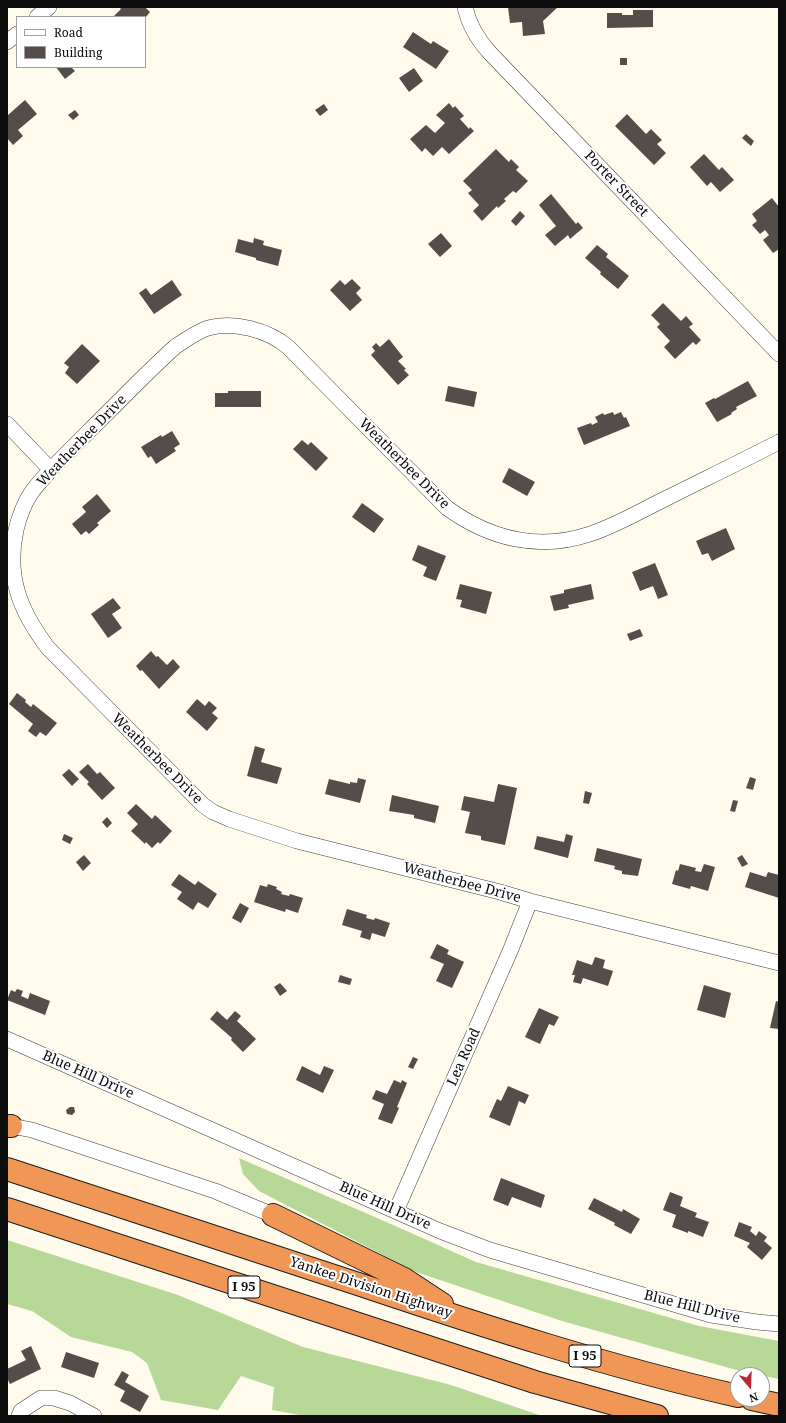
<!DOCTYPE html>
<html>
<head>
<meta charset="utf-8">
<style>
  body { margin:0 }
  #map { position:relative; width:786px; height:1423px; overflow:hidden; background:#fefaec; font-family:"Noto Serif",serif }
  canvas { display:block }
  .frame { position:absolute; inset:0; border:8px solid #0c0c0c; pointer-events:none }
  .legend { position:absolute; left:16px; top:16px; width:130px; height:52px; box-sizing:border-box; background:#fff; border:1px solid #9e9e9e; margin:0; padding:5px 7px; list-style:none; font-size:12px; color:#0c0c0c }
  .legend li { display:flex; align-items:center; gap:8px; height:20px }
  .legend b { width:20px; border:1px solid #9e9e9e }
  .north { position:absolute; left:730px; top:1367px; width:40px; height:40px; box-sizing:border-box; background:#fff; border:1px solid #9e9e9e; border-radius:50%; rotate:161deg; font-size:11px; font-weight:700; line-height:16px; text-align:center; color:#0c0c0c }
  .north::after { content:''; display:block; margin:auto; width:14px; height:18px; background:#b82836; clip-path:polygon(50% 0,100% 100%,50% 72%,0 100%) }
</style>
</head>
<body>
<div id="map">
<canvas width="786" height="1423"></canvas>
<div class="frame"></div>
<ul class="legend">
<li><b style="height:5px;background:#fff"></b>Road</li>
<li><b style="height:11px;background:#554d49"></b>Building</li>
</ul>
<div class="north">N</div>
</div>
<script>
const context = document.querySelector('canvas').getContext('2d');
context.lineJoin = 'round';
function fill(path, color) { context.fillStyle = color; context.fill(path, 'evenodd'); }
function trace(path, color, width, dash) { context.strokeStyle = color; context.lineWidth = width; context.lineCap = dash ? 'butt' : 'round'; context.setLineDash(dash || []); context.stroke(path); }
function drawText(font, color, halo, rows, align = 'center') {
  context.font = font + ' "Noto Serif",serif'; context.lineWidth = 4; context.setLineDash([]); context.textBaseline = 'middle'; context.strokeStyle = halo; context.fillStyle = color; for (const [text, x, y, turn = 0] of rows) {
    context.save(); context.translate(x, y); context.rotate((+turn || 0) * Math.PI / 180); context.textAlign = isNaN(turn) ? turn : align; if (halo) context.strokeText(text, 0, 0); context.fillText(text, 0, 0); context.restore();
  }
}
fill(new Path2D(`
  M239,1158L400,1228L476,1262L699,1326L779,1341V1379L740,1371L562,1321L416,1272L259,1191L243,1174Z
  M7,1240L178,1295L303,1347L451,1385L542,1416H305L272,1410L274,1387L241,1376L218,1410L161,1400L147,1363L132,1352L71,1337L32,1311L7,1304Z`), '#b7d897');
fill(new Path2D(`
  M119,7H145L150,12L146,17H113L121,9Z
  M508,7H558L543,21L545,34L523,36L522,22L510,23Z
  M633,10H653V27L607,28V13H622V15H633Z
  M413,32L431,44L433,41L449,51L436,69L403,47Z
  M620,58H627V65H620Z
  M56,67H71L75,71L65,79Z
  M414,68L423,81L409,92L399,78Z
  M25,100L37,114L18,130L23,136L13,145L7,138V114L8,115Z
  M449,103L453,108L455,106L464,116L460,119L469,129L470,127L474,131L449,154L442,147L433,156L425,148L422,152L410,139L426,125L435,133L445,123L436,115Z
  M324,104L328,110L320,116L315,110Z
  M75,110L79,115L73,120L68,115Z
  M627,114L646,134L651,129L662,140L657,144L666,153L654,165L615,126Z
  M746,134L754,141L751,146L742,138Z
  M496,149L509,162L511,159L519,167L516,170L528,181L516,193L513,191L504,199L506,201L498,208L497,206L482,221L473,211L479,205L468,193L472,190L463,181Z
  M704,154L719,170L722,167L734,180L720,192L711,182L707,186L690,167Z
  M551,194L576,224L578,222L583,228L570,239L568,235L555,246L545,235L556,226L539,205Z
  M772,198L779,207V249L773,253L763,240L769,235L765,230L760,234L752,225L757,221L752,214Z
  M520,211L525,216L516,226L511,221Z
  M441,233L452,246L440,257L428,244Z
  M254,238L264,241L263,245L282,250L278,266L256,260V258L235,252L238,239L253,243Z
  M597,245L608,254L606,257L629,276L618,289L600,274L601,272L585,258Z
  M352,279L361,288L356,293L362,300L350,311L330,290L340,280L345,285Z
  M172,280L182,295L154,314L139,293L146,288L151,295Z
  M663,303L681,321L686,316L693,324L689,327L701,340L696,345L693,342L675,359L664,347L670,341L657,327L660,324L651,315Z
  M389,339L403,357L398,361L406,369L404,370L409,375L398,385L371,355L375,351L372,347L376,343L380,347Z
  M82,344L100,361L77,384L65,373L69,367L64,363Z
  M748,381L757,396L736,407L737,409L731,413L732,414L717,422L705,403L714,398L715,399Z
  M448,386L477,392L474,407L445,401Z
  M228,391H261V407H215V393H228Z
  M613,412L614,415L621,412L624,418L626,417L630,426L584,445L577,428L591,423L592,425L598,422L595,417L603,413L604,415Z
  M172,431L180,444L174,448L176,451L156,464L151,456L148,458L141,447L161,435L162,437Z
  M302,440L308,445L311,442L328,458L316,471L293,449Z
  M509,468L535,482L527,496L502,482Z
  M97,494L111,511L97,523L99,525L89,534L86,531L81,535L72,524L86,512L82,507Z
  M362,503L384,519L374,533L352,517Z
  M726,528L735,549L712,561L708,553L702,555L696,541Z
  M418,545L446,556L436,581L423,576L427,567L412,560Z
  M655,563L668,595L658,599L653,586L640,591L632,572Z
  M460,584L492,592L486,614L460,607L462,600L456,599Z
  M591,584L594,599L568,605L569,608L554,611L550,596L564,593V590Z
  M113,598L121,608L112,614L122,628L108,638L91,614Z
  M640,629L643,636L630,641L627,634Z
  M151,651L156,657L158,656L167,665L173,659L180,667L159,689L142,670L140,671L136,666Z
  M17,693L26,700L25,702L31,707L33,704L57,723L46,736L40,732L36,737L28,731L33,724L9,704Z
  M197,699L205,706L209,701L217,708L212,713L218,718L207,731L186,712Z
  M255,746L265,749L261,762L282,768L277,784L247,776Z
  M88,764L97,774L100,772L115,788L102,800L87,784L89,782L79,772Z
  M69,769L79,779L72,786L62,775Z
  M750,777L756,779L753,790L746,788Z
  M358,778L366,780L360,803L325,794L329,779L350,784V782L357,783Z
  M498,784L517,788L505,845L481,840V836L465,833L470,812L461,810L464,796L494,802Z
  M585,791L592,793L589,804L583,803Z
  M392,795L439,806L435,823L414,818V815L389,811Z
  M733,800L738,801L735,812L730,811Z
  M136,804L152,819L155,815L172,831L160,844L158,842L152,848L146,842L145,844L131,831L138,824L127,813Z
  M107,817L112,823L107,828L102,822Z
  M64,834L73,838L70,844L62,840Z
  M566,834L573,836L568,858L534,849L537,836L564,842Z
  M597,848L642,859L638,876L622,874V871L614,869L615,866L594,861Z
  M84,855L91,863L83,871L76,862Z
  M742,855L748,864L742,867L737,858Z
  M680,864L696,868L695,871L701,872L704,864L715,867L708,891L691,886L690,889L672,884L676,870L678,871Z
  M750,872L766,877L768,872L779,875V898L745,887Z
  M179,874L195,885L198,881L217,894L208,908L198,902L193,910L177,899L182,892L171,885Z
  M268,884L277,887L276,889L282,892L281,894L289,896L290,894L303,898L298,913L286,909L285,912L254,902L260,885L267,887Z
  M240,903L249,908L241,923L232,918Z
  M347,909L367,915L366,918L374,920L375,918L390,923L385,937L372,933L370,940L360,937L362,931L342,925Z
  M437,944L449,950L447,954L464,962L452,988L436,981L444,964L430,958Z
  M595,957L605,960L603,968L613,971L608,986L583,978L581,984L573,982L575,975H572L577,960L592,965Z
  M340,975L352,979L350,985L338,982Z
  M280,983L287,991L280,996L274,987Z
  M704,985L731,993L725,1018L697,1010Z
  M17,989L23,991L21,996L28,999L30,993L50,1001L45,1015L7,1000L11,990L15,992Z
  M776,1001L779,1002V1029L770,1028Z
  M539,1008L559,1017L554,1026L549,1024L540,1044L525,1037Z
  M217,1011L227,1020L235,1011L241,1016L237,1021L256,1039L243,1052L231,1040L232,1038L210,1019Z
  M413,1057L418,1059L413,1069L408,1067Z
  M302,1066L320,1075L324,1066L334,1070L323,1093L296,1080Z
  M394,1080L401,1083L402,1080L407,1083L397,1107L399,1108L392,1124L378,1119L384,1104L372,1099L376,1090L387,1094Z
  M508,1086L529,1095L525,1104L519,1101L510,1126L489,1117L497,1099L501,1101Z
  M70,1107H74L75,1112L72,1115L67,1114L66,1110Z
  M501,1178L545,1195L541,1208L512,1197L508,1206L493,1200Z
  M670,1192L683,1197L680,1206L697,1213L695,1217L709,1222L703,1237L688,1231V1233L672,1227L676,1215L663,1210Z
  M594,1198L622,1212L623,1209L640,1219L631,1234L614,1225L615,1223L588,1209Z
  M739,1222L752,1227L750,1231L756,1236L759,1231L767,1237L764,1241L772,1248L762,1260L747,1247L750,1243L734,1236Z
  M31,1346L41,1369L10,1384L7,1378V1369L26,1360L21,1351Z
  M66,1352L99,1363L94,1378L61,1367Z
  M122,1371L129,1375L125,1382L149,1396L140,1412L120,1401L125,1391L114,1385Z`), '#554d49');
const minor = new Path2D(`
  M465,7C469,25 477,39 490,53L779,354
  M37,17L49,7
  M7,42L17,34
  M7,424L51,470
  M779,442C742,461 705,479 667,498C642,510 617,525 590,534C539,551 490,539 447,508L288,347C268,330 234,321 208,328C196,332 186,340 176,346C146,373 119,402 91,429C71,450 48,470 31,493C24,504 19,517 16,530C6,577 20,611 48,648L203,805L213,812L229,819L297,841L500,892L530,901L779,963
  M7,1039L440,1231L490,1250L711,1315L757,1322L779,1324
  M11,1126L32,1130L215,1191L273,1215
  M396,1211L511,949L530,901
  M19,1416L21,1411L41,1398H54L70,1403L94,1416`);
const highway = new Path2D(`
  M7,1126H11
  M7,1169C124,1207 241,1246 358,1284C483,1326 609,1367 738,1396
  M7,1209L535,1382L657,1416
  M273,1215L404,1279L442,1304
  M752,1399L779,1405`);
trace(minor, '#3f3f3f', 16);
trace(highway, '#1d1d1d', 24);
trace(minor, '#fff', 15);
trace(highway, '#f09758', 22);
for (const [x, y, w] of [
  [244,1287,32],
  [585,1356,32]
]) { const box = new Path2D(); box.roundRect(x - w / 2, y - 11, w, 22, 3); context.fillStyle = '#fff'; context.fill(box); trace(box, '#0c0c0c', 1); }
drawText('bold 13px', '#0c0c0c', null, [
  ["I 95",244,1287],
  ["I 95",585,1356]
]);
drawText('14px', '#0c0c0c', '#fff', [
  ["Porter Street",616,184,46],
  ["Weatherbee Drive",82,441,-46],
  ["Weatherbee Drive",404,464,45],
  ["Weatherbee Drive",157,759,45],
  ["Weatherbee Drive",462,883,15],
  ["Lea Road",464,1057,-66],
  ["Blue Hill Drive",88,1075,24],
  ["Blue Hill Drive",385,1206,24],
  ["Yankee Division Highway",371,1288,18],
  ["Blue Hill Drive",692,1307,14]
]);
</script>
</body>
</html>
